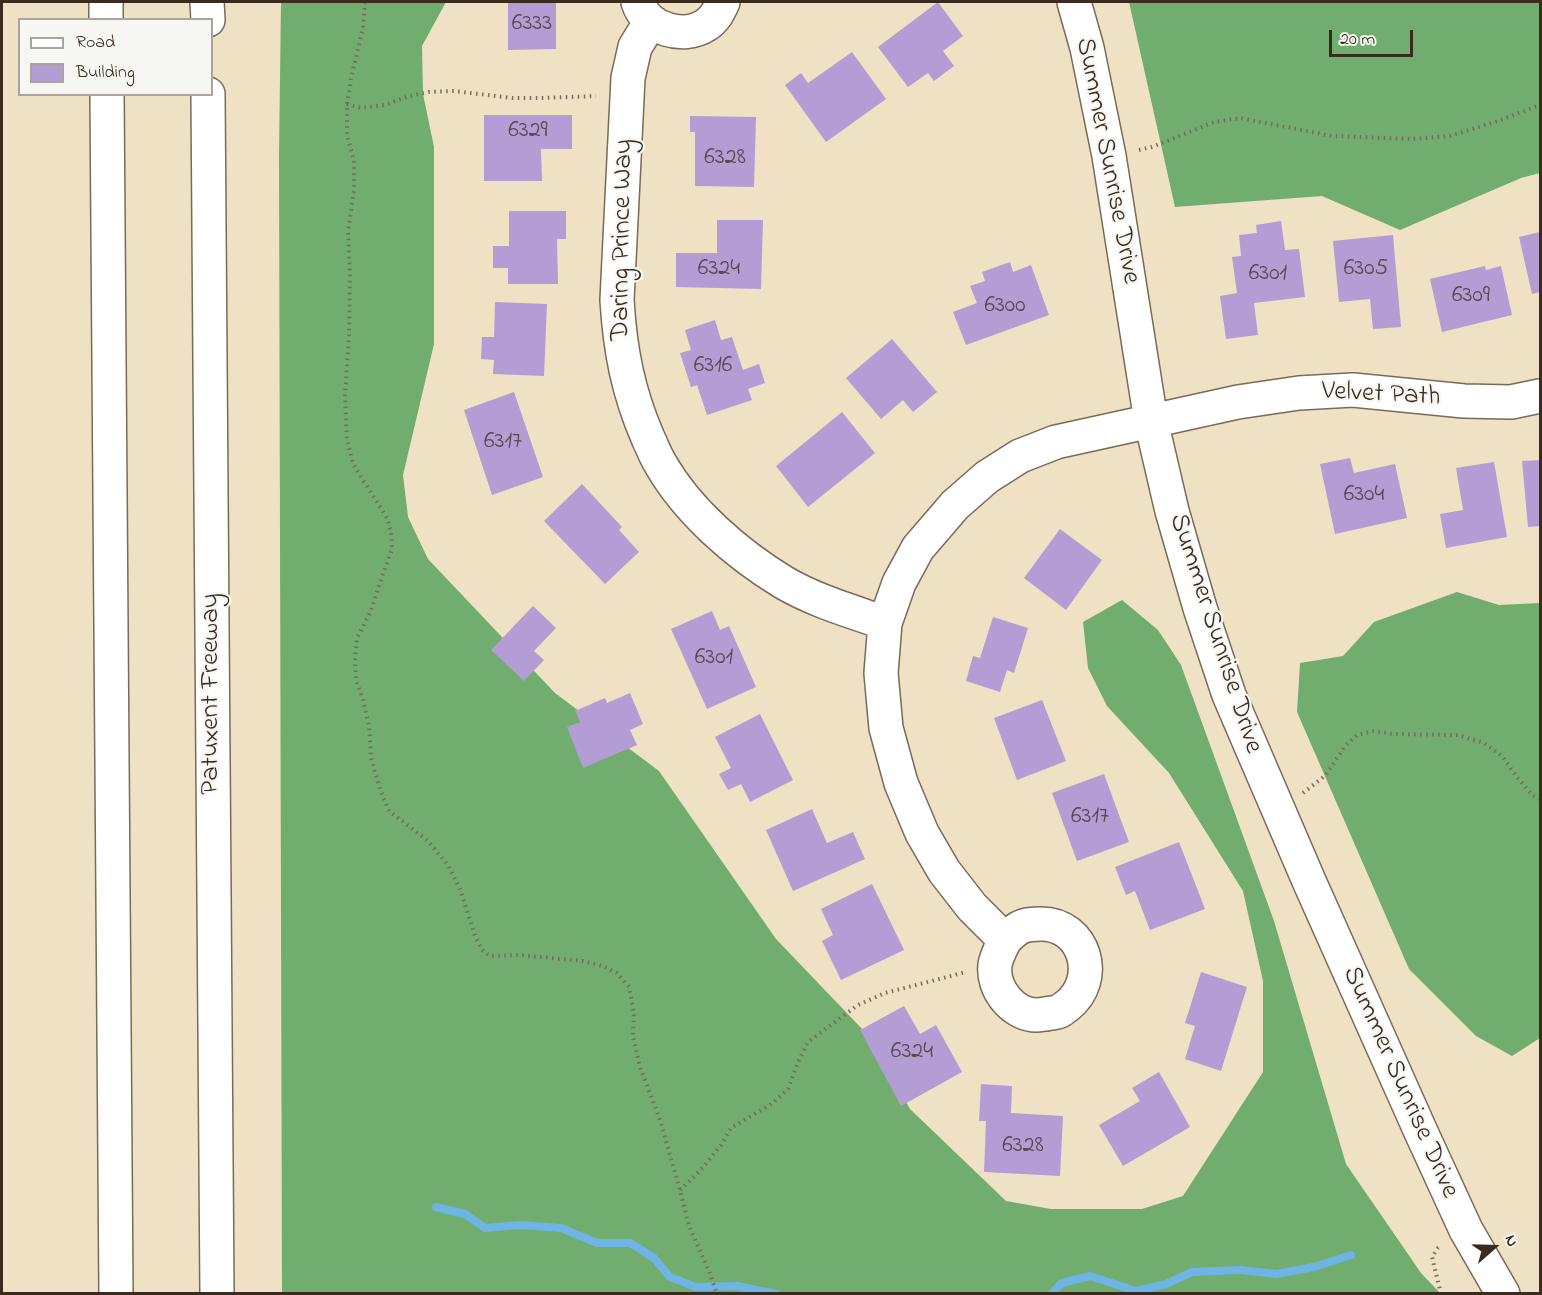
<!DOCTYPE html>
<html>
<head>
<meta charset="utf-8">
<style>
  body { margin:0 }
  #map { position:relative; width:1542px; height:1295px; overflow:hidden; background:#efe1c3; font-family:"Indie Flower",sans-serif }
  canvas { display:block }
  .frame { position:absolute; inset:0; border:3px solid #3b2a1e; pointer-events:none }
  .legend { position:absolute; left:18px; top:18px; width:195px; height:78px; box-sizing:border-box; background:#f6f6f2; border:2px solid #aba49d; margin:0; padding:8px 10px; list-style:none; font-size:18px; color:#3b2a1e }
  .legend li { display:flex; align-items:center; gap:12px; height:30px }
  .legend b { width:30px; border:2px solid #aba49d }
  .north { position:absolute; left:1464px; top:1217px; width:60px; height:60px; -webkit-text-stroke:4px #f6f6f2; paint-order:stroke; rotate:70deg; font-size:16px; font-weight:700; line-height:24px; text-align:center; color:#3b2a1e }
  .north::after { content:''; display:block; margin:auto; width:21px; height:27px; background:#3b2a1e; clip-path:polygon(50% 0,100% 100%,50% 72%,0 100%) }
  .scale { position:absolute; left:1329px; top:30px; width:84px; height:27px; box-sizing:border-box; border:3px solid #3b2a1e; border-top:0; padding-left:8px; font-size:18px; line-height:21px; white-space:nowrap; color:#3b2a1e; -webkit-text-stroke:4px #f6f6f2; paint-order:stroke }
</style>
</head>
<body>
<div id="map">
<canvas width="1542" height="1295"></canvas>
<div class="frame"></div>
<ul class="legend">
<li><b style="height:8px;background:#fff"></b>Road</li>
<li><b style="height:16px;background:#b39dd4"></b>Building</li>
</ul>
<div class="north">N</div>
<div class="scale">20 m</div>
</div>
<script>
const context = document.querySelector('canvas').getContext('2d');
context.lineJoin = 'round';
function fill(path, color) { context.fillStyle = color; context.fill(path, 'evenodd'); }
function trace(path, color, width, dash) { context.strokeStyle = color; context.lineWidth = width; context.lineCap = dash ? 'butt' : 'round'; context.setLineDash(dash || []); context.stroke(path); }
function drawText(font, color, halo, rows, align = 'center') {
  context.font = font + ' "Indie Flower",sans-serif'; context.lineWidth = 4.5; context.setLineDash([]); context.textBaseline = 'middle'; context.strokeStyle = halo; context.fillStyle = color; for (const [text, x, y, turn = 0] of rows) {
    context.save(); context.translate(x, y); context.rotate((+turn || 0) * Math.PI / 180); context.textAlign = isNaN(turn) ? turn : align; if (halo) context.strokeText(text, 0, 0); context.fillText(text, 0, 0); context.restore();
  }
}
fill(new Path2D(`
  M281,2H446L422,46L423,94L434,147V344L403,475L408,517L428,559L555,693L659,771L776,939L866,1033L910,1109L1006,1201L1051,1209H1142L1183,1196L1263,1072V981L1243,891L1169,773L1107,706L1088,668L1083,622L1122,600L1158,630L1181,665L1274,921L1346,1164L1421,1273L1440,1293H282L279,156Z
  M1129,2H1540V173L1521,178L1400,230L1322,196L1175,207Z
  M1457,592L1499,605L1540,603V1038L1512,1056L1476,1036L1409,969L1297,712L1300,663L1343,656L1374,622Z`), '#70ad6e');
trace(new Path2D(`
  M436,1207L465,1214L485,1228L521,1225L561,1228L597,1243H630L654,1258L670,1277L696,1287L737,1286L776,1294
  M1051,1294L1062,1283L1090,1276L1136,1291L1166,1284L1192,1272L1240,1270L1276,1274L1314,1267L1351,1255`), '#6fb4e5', 8);
fill(new Path2D(`
  M508,2H556V49L508,50Z
  M938,2L963,36L943,51L954,66L934,81L928,73L908,87L878,47Z
  M852,52L886,99L826,142L785,85L801,73L808,83Z
  M484,115H572V149H541L542,181H484Z
  M690,116L756,117L754,187L695,186V132H690Z
  M509,211H566V239H557L558,284H508V268H493V246H509Z
  M717,220H763L761,289L676,287V253H717Z
  M1281,221L1285,250L1299,249L1305,297L1254,303L1258,335L1226,339L1220,296L1237,293L1232,257L1241,256L1239,235L1257,233L1256,225Z
  M1540,232V292L1532,294L1519,237Z
  M1393,235L1401,327L1373,329L1370,299L1339,302L1333,241Z
  M1010,262L1013,272L1031,265L1049,315L966,345L953,312L977,303L970,286L985,281L982,272Z
  M1485,266L1486,270L1501,266L1512,315L1442,332L1430,279Z
  M495,302L547,304L544,376L493,374L494,360L481,359L482,337H494Z
  M715,320L721,340L732,337L743,370L759,364L765,383L748,389L752,400L707,415L697,385L691,387L680,353L691,350L685,330Z
  M892,339L937,392L913,412L903,400L881,419L846,378Z
  M514,392L543,477L492,495L464,410Z
  M842,412L875,453L808,507L776,466Z
  M1350,458L1354,473L1395,464L1407,518L1335,534L1320,464Z
  M1540,460V526L1528,527L1522,461Z
  M1494,462L1507,537L1446,548L1440,514L1463,510L1456,468Z
  M582,484L622,527L619,530L639,552L605,584L544,521Z
  M1060,529L1102,560L1066,610L1024,578Z
  M533,606L556,628L534,651L544,660L524,681L491,650Z
  M712,611L720,630L729,626L756,687L707,709L671,629Z
  M993,617L1028,628L1014,673L1007,670L1000,692L966,681L973,656L980,658Z
  M630,693L643,724L630,730L637,745L583,768L567,727L580,722L575,711L605,698L607,703Z
  M1042,700L1066,761L1017,780L994,718Z
  M760,714L793,780L750,802L741,784L728,790L719,774L731,768L715,737Z
  M1104,774L1129,842L1077,861L1052,793Z
  M812,809L827,843L853,832L865,859L793,891L766,830Z
  M1179,842L1205,909L1150,930L1135,891L1126,895L1115,867Z
  M872,884L904,950L841,980L822,941L833,935L821,909Z
  M1201,972L1247,987L1221,1071L1185,1059L1195,1026L1185,1023Z
  M904,1006L920,1034L936,1025L962,1072L901,1106L860,1030Z
  M1159,1072L1190,1127L1123,1166L1099,1125L1140,1101L1132,1088Z
  M981,1084L1012,1086L1011,1113L1063,1116L1060,1176L984,1172L986,1121H979Z`), '#b39dd4');
const minor = new Path2D(`
  M638,2C646,29 683,40 706,25C715,19 719,11 723,2
  M1074,2L1087,48L1109,156L1151,421L1172,511L1200,608L1229,695L1309,881L1421,1132L1466,1230L1503,1294
  M651,21L635,47L628,78L617,300C620,350 628,392 648,438C652,446 655,455 660,463C687,511 737,554 783,582C815,601 851,611 885,623
  M1005,940C1001,948 996,957 995,965C992,989 1013,1015 1037,1015C1040,1015 1043,1014 1046,1014C1050,1013 1056,1013 1060,1011C1061,1011 1066,1006 1067,1006C1101,979 1085,924 1041,924C1033,924 1026,924 1019,928C1014,931 1009,936 1005,940L972,907L944,871L922,833L901,783L886,728L881,673L885,623L899,583L918,548L955,505L987,477L1020,456L1056,442L1238,402L1299,393L1353,390L1464,401L1511,402L1540,396`);
const highway = new Path2D(`
  M106,2V20
  M207,2L208,20
  M107,94L116,1294
  M208,94L217,1294`);
trace(minor, '#7a6a58', 36);
trace(highway, '#7a6a58', 36);
trace(new Path2D(`
  M365,2L363,28L352,74L347,104V136L354,160V190L348,232L350,275L349,335L345,396L347,439L353,464L387,518L391,532L392,549L383,574L370,613L357,638L355,660L356,680L363,700L369,726L371,758L380,789L389,811L428,841L448,865L460,889L475,936L482,950L490,956L519,955L583,961L603,966L617,973L629,987L634,1013L633,1037L640,1067L660,1120L680,1190L689,1226L709,1271L717,1294
  M347,104L361,108L385,105L409,96L429,92L454,91L512,98H543L596,96
  M1139,150L1152,147L1214,122L1240,118L1332,136L1412,139L1450,136L1498,121L1540,105
  M1303,793L1326,775L1345,746L1357,735L1374,731L1393,734L1458,735L1484,743L1502,756L1516,776L1533,796L1540,799
  M680,1190L699,1172L721,1145L731,1128L773,1103L788,1089L798,1062L808,1042L858,1005L885,993L966,972
  M1441,1294L1432,1257L1438,1248L1442,1246`), '#7a6a58', 4, [1.5, 4.5]);
trace(minor, '#fff', 33);
trace(highway, '#fff', 33);
drawText('24px', '#59474c', null, [
  ["6333",532,25],
  ["6329",528,132],
  ["6328",725,159],
  ["6324",719,270],
  ["6305",1366,270],
  ["6301",1268,275],
  ["6309",1471,297],
  ["6300",1005,307],
  ["6316",713,367],
  ["6317",503,443],
  ["6304",1364,496],
  ["6301",714,659],
  ["6317",1090,818],
  ["6324",912,1053],
  ["6328",1023,1147]
]);
drawText('27px', '#3b2a1e', '#f6f6f2', [
  ["Summer Sunrise Drive",1106,161,79],
  ["Daring Prince Way",624,240,-89],
  ["Velvet Path",1381,396,3],
  ["Summer Sunrise Drive",1214,634,72],
  ["Patuxent Freeway",213,694,-90],
  ["Summer Sunrise Drive",1399,1083,66]
]);
</script>
</body>
</html>
